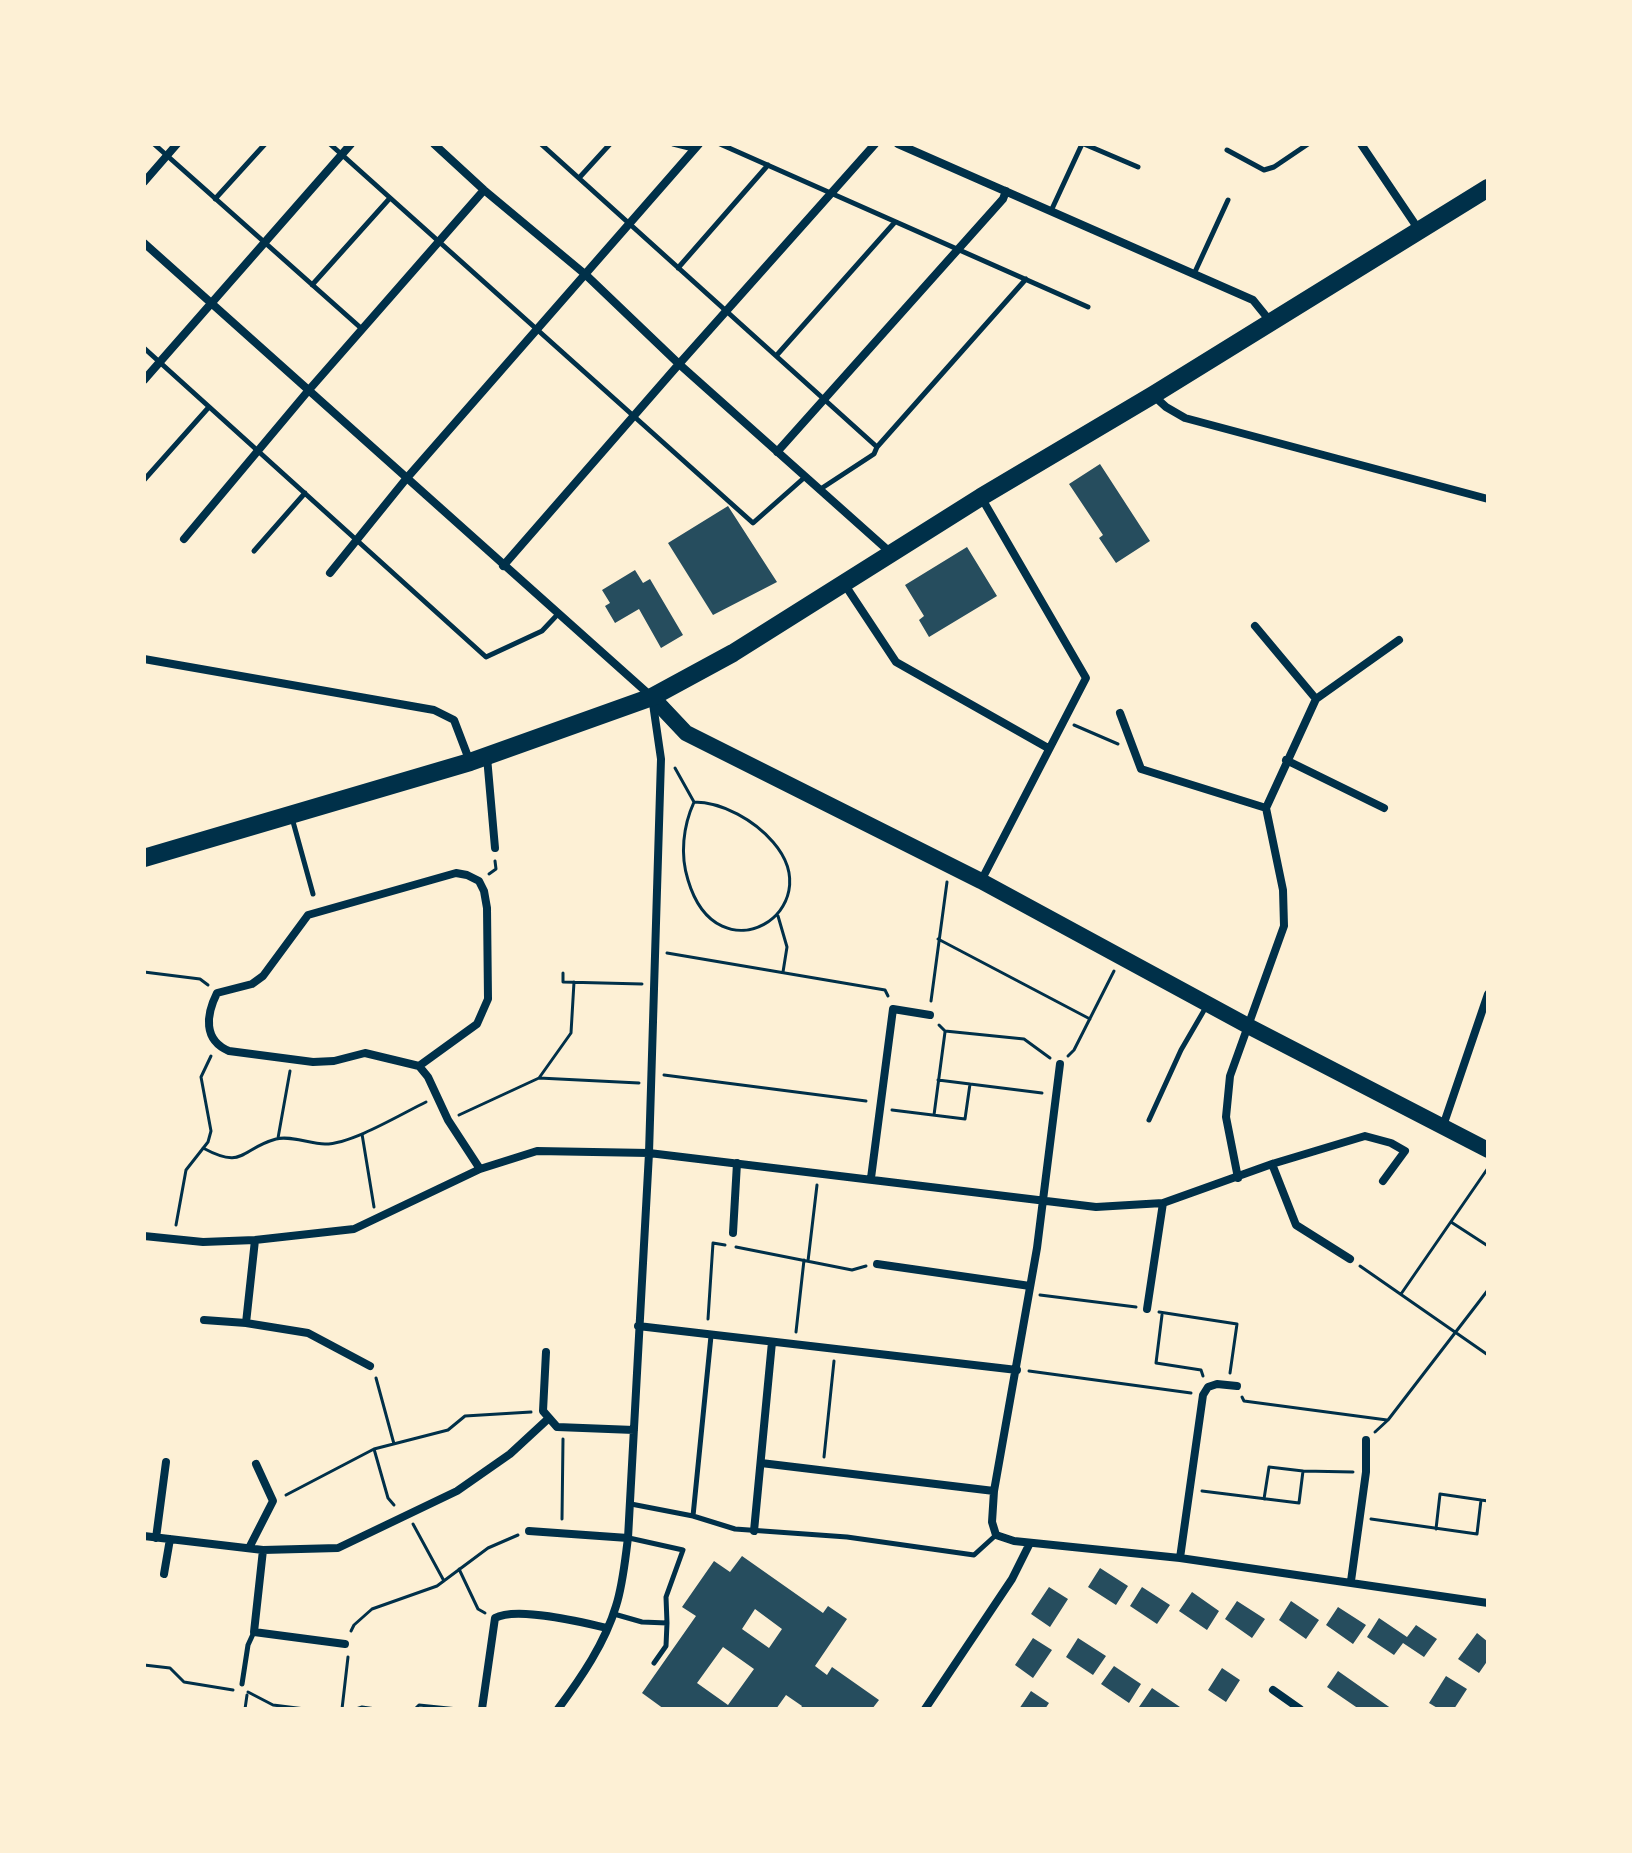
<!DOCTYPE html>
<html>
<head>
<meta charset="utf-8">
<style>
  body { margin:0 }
  #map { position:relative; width:1632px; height:1853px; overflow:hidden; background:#fdf0d5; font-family:"Zilla Slab",serif }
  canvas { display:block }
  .frame { position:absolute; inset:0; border:146px solid #fdf0d5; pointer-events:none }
</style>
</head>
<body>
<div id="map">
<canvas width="1632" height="1853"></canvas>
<div class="frame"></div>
</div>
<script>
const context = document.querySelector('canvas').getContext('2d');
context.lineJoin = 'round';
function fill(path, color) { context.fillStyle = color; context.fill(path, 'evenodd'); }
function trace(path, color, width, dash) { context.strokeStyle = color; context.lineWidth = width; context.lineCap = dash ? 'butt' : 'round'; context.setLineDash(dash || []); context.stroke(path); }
fill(new Path2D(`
  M1100,464L1150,541L1116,563L1099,538L1103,535L1069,484Z
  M728,506L777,582L713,615L668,543Z
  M967,547L997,596L929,637L919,620L924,616L905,585Z
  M635,570L643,583L650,579L683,635L661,648L639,609L615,623L605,606L610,603L602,590Z
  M742,1556L823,1613L828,1606L847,1619L815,1666L827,1675L832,1667L879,1700L872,1709H800L802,1706L786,1695L776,1709H664L642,1693L696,1616L682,1607L714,1561L730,1572ZM755,1609L782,1629L769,1648L742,1629ZM723,1647L754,1669L728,1705L697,1683Z
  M1100,1568L1128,1586L1116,1605L1088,1587Z
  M1049,1587L1068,1599L1050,1627L1031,1614Z
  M1142,1587L1170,1605L1157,1624L1130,1606Z
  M1192,1592L1219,1611L1207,1630L1179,1611Z
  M1237,1601L1265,1619L1252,1638L1225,1619Z
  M1291,1601L1319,1620L1306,1639L1279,1620Z
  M1338,1607L1366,1625L1353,1644L1326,1625Z
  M1379,1618L1407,1637L1416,1625L1437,1639L1424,1657L1403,1643L1394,1655L1367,1637Z
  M1477,1633L1488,1642V1660L1479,1673L1458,1659Z
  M1033,1638L1052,1650L1033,1678L1015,1665Z
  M1078,1638L1106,1656L1093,1675L1066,1657Z
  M1114,1666L1141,1684L1129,1703L1101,1684Z
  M1222,1668L1240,1680L1226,1702L1208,1690Z
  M1338,1671L1392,1709H1359L1327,1687Z
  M1446,1676L1467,1689L1454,1709H1439L1429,1703Z
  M1152,1688L1180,1707L1178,1709L1139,1707Z
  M1031,1691L1049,1703L1045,1709H1019Z`), '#264d5e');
trace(new Path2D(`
  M1074,725L1118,744
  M675,768L694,802C723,802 755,821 773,842C832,910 718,981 688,880C680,855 683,826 694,802
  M489,874L496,869L495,861
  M778,916L787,947L783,972
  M938,939L1090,1019
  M667,953L885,990L888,996
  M144,972L200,979L208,985
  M563,973V982L642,984
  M931,1001L947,882
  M939,1025L945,1031L1024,1039L1050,1058
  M1068,1056L1074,1050L1114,971
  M664,1075L866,1101
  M539,1078L571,1033L574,982
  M938,1080L1042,1093
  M892,1110L965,1119L970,1084
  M459,1115L539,1078L639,1083
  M934,1115L945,1032
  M362,1134L374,1207
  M278,1138L290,1071
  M203,1148C244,1170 240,1149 276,1139C290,1135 310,1144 325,1144C352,1144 401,1114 426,1102
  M1451,1222L1488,1246
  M176,1225L186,1170L208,1142L211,1131L201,1077L211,1056
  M736,1247L852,1270L866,1266
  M808,1261L817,1185
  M1360,1266L1488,1355
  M1401,1294L1488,1168
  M1040,1295L1136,1307
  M1159,1312L1237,1324L1230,1373
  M1162,1315L1156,1363L1201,1370L1203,1376
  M708,1319L713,1243L725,1245
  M796,1332L804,1260
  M1029,1371L1191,1393
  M376,1378L394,1444
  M1242,1397L1244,1401L1387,1420
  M1375,1432L1388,1420L1488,1290
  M374,1449L388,1498L394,1505
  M824,1457L834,1361
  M1202,1491L1299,1503L1303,1471L1353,1472
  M286,1495L374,1449L448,1430L465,1416L531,1412
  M1264,1499L1269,1467L1303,1471
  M562,1519L563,1439
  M1371,1519L1477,1534L1481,1500L1488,1501
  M413,1524L444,1581
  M1436,1529L1440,1494L1481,1500
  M459,1569L478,1609L485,1613
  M351,1631L354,1625L372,1609L437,1586L488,1548L518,1535
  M144,1665L170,1668L184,1682L233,1690
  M248,1692L273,1705L305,1709
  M245,1709L247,1695
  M342,1709L348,1657
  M356,1709L362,1707L376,1709
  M415,1709L419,1705L458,1709`), '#003049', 3);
trace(new Path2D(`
  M154,144L362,329
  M330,144L753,523L805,477
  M541,144L877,447L874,454L819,490
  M673,144L693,149
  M720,144L1088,307
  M1084,144L1138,167
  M1227,150L1264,170L1274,167L1308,144
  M579,178L610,144
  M215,199L265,144
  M1051,211L1082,144
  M678,268L768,165
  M1194,274L1228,200
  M312,285L390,198
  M144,348L486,657L542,631L558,614
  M776,356L895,222
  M877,447L1026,279
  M144,480L209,407
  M254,551L305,493
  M292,818L313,894
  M1149,1120L1181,1050L1206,1007
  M631,1504L693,1516L735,1529L847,1537L974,1555L996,1535
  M693,1516L711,1336
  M614,1614L642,1622L667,1623L666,1597L683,1550L629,1538
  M654,1663L666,1646L667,1623
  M242,1684L248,1645L254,1632`), '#003049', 5);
trace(new Path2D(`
  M434,144L484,190L586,275L679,364L891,553
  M898,144L1253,300L1270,321
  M1361,144L1419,230
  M144,182L177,144
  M144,243L652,697L661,759L649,1153L628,1538C625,1560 623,1584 616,1606C605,1643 581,1678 558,1709
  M144,380L351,144
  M1154,396L1166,407L1185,418L1488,499
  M777,452L1003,199L1006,191
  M184,539L308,391L484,190
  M503,566L679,364L875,144
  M330,573L406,479L699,144
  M845,585L896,662L1048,748
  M1255,626L1316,699
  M144,659L434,710L454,720L470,762
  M1120,713L1141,769L1266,808
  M487,757L495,848
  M1286,760L1384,808
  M981,881L1086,678L981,497
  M1060,1064L1037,1248L994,1491L992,1522L996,1535L1014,1541L1180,1558L1488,1603
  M419,1066L477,1024L488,999L487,908L484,891L479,881L467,875L456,873L308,915L263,976L252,984L217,993C206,1015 203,1040 229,1051L313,1062L334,1061L365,1053L419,1066L428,1077L448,1120L480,1169
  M1443,1126L1488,994
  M1272,1164L1296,1225L1350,1259
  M871,1178L893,1009L930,1015
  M1238,1178L1226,1117L1230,1076L1284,926L1283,890L1266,808L1316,699L1399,640
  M733,1233L737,1163
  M144,1236L203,1242L255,1240L354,1229L480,1169L537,1151L649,1153L1096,1207L1163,1203L1272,1164L1365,1136L1391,1143L1405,1151L1383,1181
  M877,1264L1030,1286
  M1147,1309L1163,1203
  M204,1320L246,1323L308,1333L370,1366
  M246,1323L255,1240
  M638,1326L1017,1370
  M546,1352L543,1411L557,1427L634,1430
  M761,1463L994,1491
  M529,1531L628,1538
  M754,1531L772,1342
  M144,1536L263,1550L338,1548L457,1491L510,1454L549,1418
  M156,1538L166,1462
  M249,1548L273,1501L256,1464
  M263,1550L254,1632L345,1644
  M1180,1558L1203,1395L1208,1387L1217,1384L1237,1386
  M164,1574L170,1539
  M1351,1581L1366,1472V1440
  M1273,1690L1300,1709
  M482,1709L495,1618C516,1606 582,1622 607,1628
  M925,1709L1012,1579L1030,1543`), '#003049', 8);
trace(new Path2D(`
  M652,697L686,733L981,881L1250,1027L1488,1150`), '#003049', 16);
trace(new Path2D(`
  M144,858L470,762L652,697L733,653L981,497L1153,395L1488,188`), '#003049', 18);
</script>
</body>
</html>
